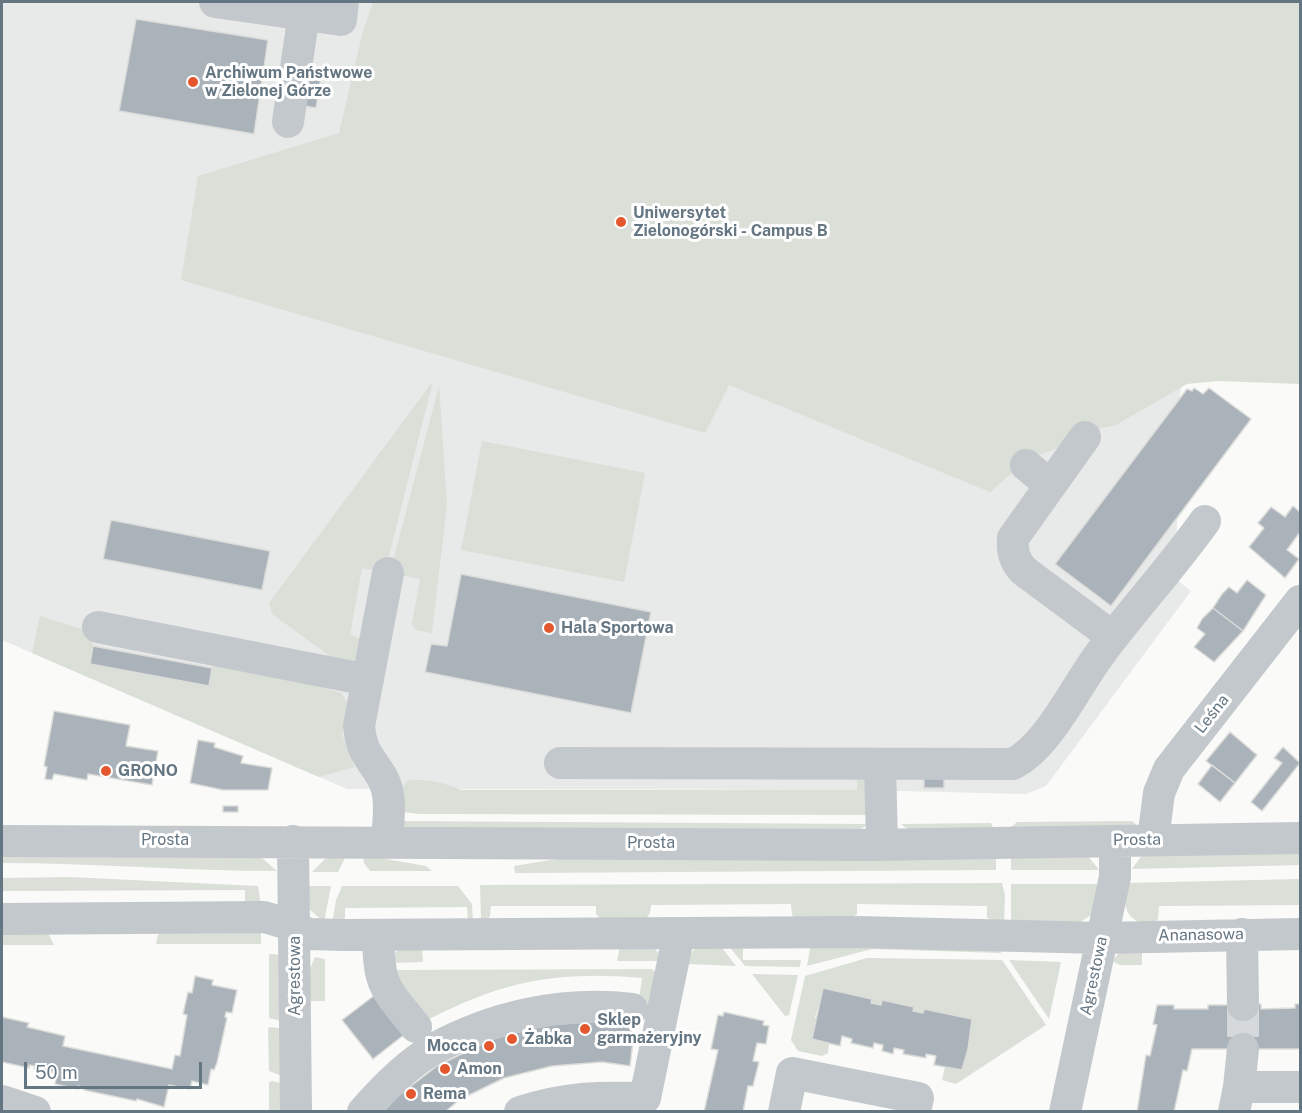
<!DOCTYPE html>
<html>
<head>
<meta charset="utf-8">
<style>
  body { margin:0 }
  #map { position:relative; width:1302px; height:1113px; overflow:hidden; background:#fafaf8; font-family:"Public Sans",sans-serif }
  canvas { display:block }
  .frame { position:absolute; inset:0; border:3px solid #657683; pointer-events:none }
  .scale { position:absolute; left:24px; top:1062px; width:178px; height:27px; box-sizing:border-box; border:3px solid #657683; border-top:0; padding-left:8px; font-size:18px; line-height:21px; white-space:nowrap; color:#657683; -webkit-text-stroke:4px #fff; paint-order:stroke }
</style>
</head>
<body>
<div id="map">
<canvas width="1302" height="1113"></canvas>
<div class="frame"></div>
<div class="scale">50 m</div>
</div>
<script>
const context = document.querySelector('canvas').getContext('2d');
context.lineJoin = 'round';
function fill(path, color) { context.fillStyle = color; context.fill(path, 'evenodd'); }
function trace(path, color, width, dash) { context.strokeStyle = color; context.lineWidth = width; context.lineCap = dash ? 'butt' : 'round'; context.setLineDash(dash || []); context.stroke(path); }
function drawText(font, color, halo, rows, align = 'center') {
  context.font = font + ' "Public Sans",sans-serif'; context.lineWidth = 6; context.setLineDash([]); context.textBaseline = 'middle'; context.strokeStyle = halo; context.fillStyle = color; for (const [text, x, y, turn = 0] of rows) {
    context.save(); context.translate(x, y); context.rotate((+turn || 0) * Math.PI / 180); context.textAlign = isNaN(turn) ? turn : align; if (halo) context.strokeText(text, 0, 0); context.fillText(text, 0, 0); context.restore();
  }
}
fill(new Path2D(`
  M2,2H1253L1232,29L1177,416V580L1191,591L1046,786L1026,794L857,790L347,789L2,640Z`), '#e8e9e9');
fill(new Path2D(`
  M373,2H1300V384L1218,381L1187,384L1116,425L1097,429L1067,445L1028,459L990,492L729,385L705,433L181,280L198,176L339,133L363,31Z
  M433,381L385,572L362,568L350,635L363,640L356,663L341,664L272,614L269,603Z
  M439,386L447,504L432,633L416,630L412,624L420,579L390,573Z
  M482,441L645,473L624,582L461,550Z
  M40,616L94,633L90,664L208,686L214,661L320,681L318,686L341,693L347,702L342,734L354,767L319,777L32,653Z
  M857,773L867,779L873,815L420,814L402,812L399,793L407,781C421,778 447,783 460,790H857Z
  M399,821L869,824L859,830L404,829Z
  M1132,821L1138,826L1010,828L1017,822Z
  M991,823L994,829L909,830L901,824Z
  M1300,852V865L1132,869L1143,854Z
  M335,855L345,858L338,872H312L326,858Z
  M363,855L426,866L432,871H370L364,863Z
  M2,856L262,858L277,871C185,871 93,863 2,863Z
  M1011,856H1088L1099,870H1011Z
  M569,857H996V870L515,873L514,866Z
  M69,877L258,886L261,906H245V890L2,891V878Z
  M1300,879V905L1159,906L1158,919L1154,924C1126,924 1122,907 1126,883Z
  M1002,883L1005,895L1004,924L987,918V906L857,904V914L853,917L795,919L792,915L791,904L651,905L650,913L645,920H601L596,914V906H491L490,916L487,921L481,919L480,885Z
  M1011,884H1102L1094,913L1074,926L1011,925Z
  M306,886H331L324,922L309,909Z
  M342,886H458L472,904L473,923L468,920L467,907L345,908V918L341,923L332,924L336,900Z
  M261,928V944H156L158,935L164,931Z
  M2,930L47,931L54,945H2Z
  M811,943L1001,946V953L872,949L807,966Z
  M719,944L736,966L686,964C693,945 699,945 719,944Z
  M727,944L743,947V960H801L800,967L745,966Z
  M620,946H652L666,961H617Z
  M400,948L422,949L423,962L390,963L393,955Z
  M1142,951V965H1120L1112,961L1120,952Z
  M269,954L285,955V1022L269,1018Z
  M315,957L325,959V1001H311C304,989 309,969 315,957Z
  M867,958L1002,960L1046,1025L956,1084L942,1080L945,1067L968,1049L972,1019L924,1009L923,1013L913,1011L914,1007L883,1000L881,1005L871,1003L872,999L824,988L815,1017L829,1043L828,1053L822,1056L798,1051L791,1040L805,976Z
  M1009,960L1061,962L1049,1019Z
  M652,969L656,973L647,1015L637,1013L642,978C555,970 498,982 422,1023L389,970Z
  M752,974L798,975L789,1015L785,1016Z
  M271,1027L285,1029V1077L269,1071L268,1028Z
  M273,1081L284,1084L285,1111H269V1082Z`), '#dadfd7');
const building = new Path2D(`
  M136,19L268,40L254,134L119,111Z
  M311,71L322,72L316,108L300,105Z
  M1194,388L1203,394L1209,388L1251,419L1111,606L1055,564L1187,389L1192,391Z
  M1293,506L1300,512V532L1287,550L1299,559L1285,578L1249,547L1264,528L1258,523L1271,507L1285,517Z
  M111,520L270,551L262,590L103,559Z
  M461,574L651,612L631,713L425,672L431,644L447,646Z
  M1247,580L1266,595L1243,631L1213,608L1222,594L1229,587L1237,593Z
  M1213,608L1243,631L1214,662L1194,647L1205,634L1197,628L1202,619Z
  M93,646L212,668L209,686L90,664Z
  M54,711L130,725L126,746L158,751L152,785L88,774L87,780L54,774L52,780L45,779L47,767L44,766Z
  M1230,732L1257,755L1235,783L1206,761Z
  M198,740L215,743L214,747L243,756L241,763L272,768L268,790H223L190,783Z
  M1283,747L1300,763L1262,811L1251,802L1282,763L1274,758Z
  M1212,765L1235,783L1220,802L1198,784Z
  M924,778H944V788H924Z
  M223,806H238V812H223Z
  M195,976L213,980L212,985L237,990L232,1013L226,1012L225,1017L227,1018L217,1063L214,1070L211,1069L208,1085L192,1081L190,1089L169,1085L164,1107L137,1099L136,1101L84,1090V1087L78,1086V1089L55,1084L57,1073L34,1069L35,1066L29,1065V1068L2,1062V1017L29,1023L27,1027L65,1036L63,1046L172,1069L175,1055L180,1056L187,1015L183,1014L188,992L192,993Z
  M823,988L872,999L871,1003L881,1005L882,1000L914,1007L913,1011L923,1013L924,1009L972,1019L968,1049L962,1070L934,1065L936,1056L926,1054V1058L903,1054L904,1050L894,1048L893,1054L882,1051L883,1045L874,1043L873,1048L851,1043L852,1039L842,1036L840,1046L812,1039Z
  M375,995L405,1034L373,1059L342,1020Z
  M1261,1004V1009L1295,1008V1004H1300V1049H1234V1005Z
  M1157,1005H1174V1009H1208V1005H1234V1049H1192L1187,1071L1183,1070L1174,1112H1137L1146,1055L1150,1056L1157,1025L1153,1024Z
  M724,1012L764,1021L763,1025L769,1026L766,1044L757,1043L753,1061L759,1062L753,1086H748L743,1112H704L718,1050L711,1049L718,1015L723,1016Z
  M605,1021L635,1025L630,1066L602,1062L552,1066L504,1078L459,1100L445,1112H383L393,1100L437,1066L490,1040L544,1025Z`);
fill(building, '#aab3b9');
trace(building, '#dcdcda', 1.5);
trace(new Path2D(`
  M1243,1005V1049`), '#d5d9db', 32, [32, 16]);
trace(new Path2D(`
  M215,2L341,20L343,2
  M288,122L304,14
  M1085,437L1013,538C1012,551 1014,561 1024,571L1113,637
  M1026,465L1050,485
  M98,627L368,680
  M560,763L1013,764C1050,745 1077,683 1103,650C1136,606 1173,566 1205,521
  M880,765L882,844
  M1153,840L1159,793L1169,769L1300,601
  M2,841L871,845L1300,838
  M293,841L296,1112
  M387,842C388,821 393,796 382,777C369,755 362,754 359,726L388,573
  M2,919L264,917L295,926L307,934L343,935L857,932L1102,938L1300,934
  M1242,934L1243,1005
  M378,935C379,987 384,987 416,1027
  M1239,1087L1243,1049
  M2,1101L35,1112
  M363,1112C382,1090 406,1065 432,1050C493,1016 563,1001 632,1009
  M520,1112C568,1097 596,1097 645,1098L679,933
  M784,1112L792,1073L918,1098L915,1112
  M1065,1112L1115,877V841
  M1234,1112L1239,1087H1300`), '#c3c8cc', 32);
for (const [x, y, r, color] of [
  [193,82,6,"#e4572e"],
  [621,222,6,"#e4572e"],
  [549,628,6,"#e4572e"],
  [106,771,6,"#e4572e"],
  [585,1029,6,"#e4572e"],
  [512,1039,6,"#e4572e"],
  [489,1046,6,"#e4572e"],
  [445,1069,6,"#e4572e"],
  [411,1094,6,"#e4572e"]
]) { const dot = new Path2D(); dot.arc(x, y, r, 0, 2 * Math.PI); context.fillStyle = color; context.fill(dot); trace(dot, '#fff', 2); }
drawText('bold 16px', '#657683', '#fff', [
  ["Archiwum Państwowe",205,73],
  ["w Zielonej Górze",205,91],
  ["Uniwersytet",633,213],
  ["Zielonogórski - Campus B",633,231],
  ["Hala Sportowa",561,628],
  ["GRONO",118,771],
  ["Sklep",597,1020],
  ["garmażeryjny",597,1038],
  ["Żabka",524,1039],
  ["Mocca",477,1046,"right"],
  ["Amon",457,1069],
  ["Rema",423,1094]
], 'left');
drawText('16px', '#657683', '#fff', [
  ["Leśna",1212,714,-52],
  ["Prosta",165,840],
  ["Prosta",1137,840,-1],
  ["Prosta",651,843],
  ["Ananasowa",1201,935,-1],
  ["Agrestowa",295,976,-90],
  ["Agrestowa",1094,976,-78]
]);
</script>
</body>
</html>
